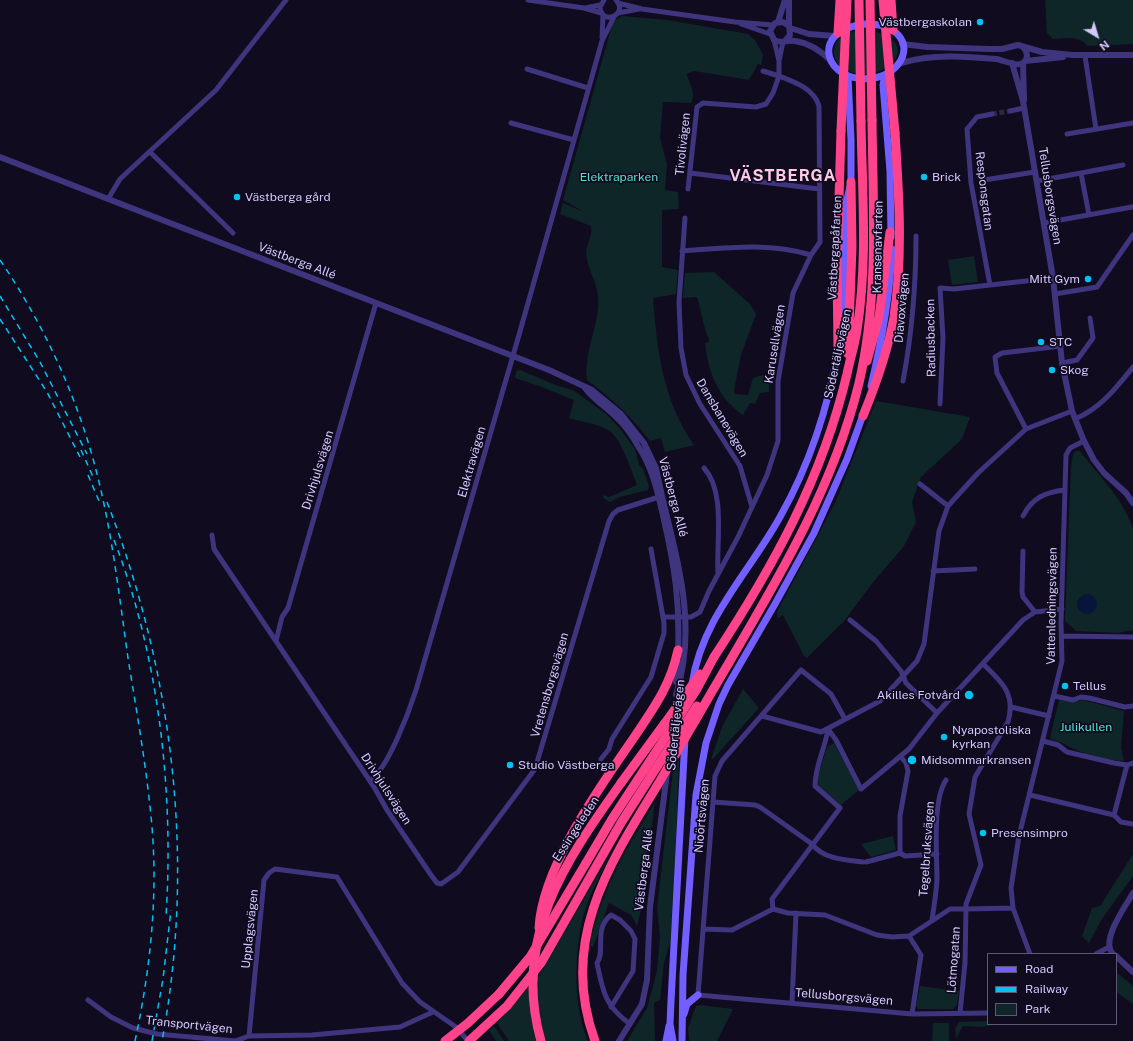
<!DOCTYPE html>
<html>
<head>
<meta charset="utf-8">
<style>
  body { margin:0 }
  #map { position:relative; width:1133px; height:1041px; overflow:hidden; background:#100b1e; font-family:"Public Sans",sans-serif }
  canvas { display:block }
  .legend { position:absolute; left:987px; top:953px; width:130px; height:72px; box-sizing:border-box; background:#100b1e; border:1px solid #5e5778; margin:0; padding:5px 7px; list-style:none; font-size:12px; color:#d4c8ff }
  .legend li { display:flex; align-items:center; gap:8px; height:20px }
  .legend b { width:20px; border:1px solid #5e5778 }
  .north { position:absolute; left:1077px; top:16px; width:40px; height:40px; -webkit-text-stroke:3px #100b1e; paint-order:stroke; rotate:142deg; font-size:11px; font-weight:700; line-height:16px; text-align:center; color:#d4c8ff }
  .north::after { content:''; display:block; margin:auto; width:14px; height:18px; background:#d4c8ff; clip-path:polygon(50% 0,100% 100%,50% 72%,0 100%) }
</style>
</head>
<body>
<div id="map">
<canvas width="1133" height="1041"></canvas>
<ul class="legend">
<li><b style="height:5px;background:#735fff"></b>Road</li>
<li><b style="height:5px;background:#00c3f3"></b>Railway</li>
<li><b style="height:11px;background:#0e2628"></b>Park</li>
</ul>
<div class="north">N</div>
</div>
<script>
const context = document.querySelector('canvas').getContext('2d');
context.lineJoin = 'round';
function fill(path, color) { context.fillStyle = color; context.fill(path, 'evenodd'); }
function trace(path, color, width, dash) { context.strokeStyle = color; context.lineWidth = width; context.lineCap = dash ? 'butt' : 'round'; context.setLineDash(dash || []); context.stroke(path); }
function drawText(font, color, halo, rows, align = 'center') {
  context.font = font + ' "Public Sans",sans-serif'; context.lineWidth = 3.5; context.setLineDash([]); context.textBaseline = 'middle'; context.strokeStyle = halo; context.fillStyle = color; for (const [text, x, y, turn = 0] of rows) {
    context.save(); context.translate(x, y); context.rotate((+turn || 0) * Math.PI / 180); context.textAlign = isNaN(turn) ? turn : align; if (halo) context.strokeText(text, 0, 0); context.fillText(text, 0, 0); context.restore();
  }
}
fill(new Path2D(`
  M1045,0H1133V44L1087,46C1081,35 1064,39 1053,39L1047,33Z
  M622,16L668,20L748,34L755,40L763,55L761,65L758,64L749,80L694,71L687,74C689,84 697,93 691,103L663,102L660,138L667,164L665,190L678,192L679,209L662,210V267L678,270L676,294L653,298C657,350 663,401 694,445L665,452L661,438L650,441C632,417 611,398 587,380C584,356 595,333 598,310C601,285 588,274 586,253C586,244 593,236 591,226L560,214L563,203L584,212L563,200L612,25L616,20Z
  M864,29C934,40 880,93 841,67C837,64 835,59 834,53C834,36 850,32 864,29Z
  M974,256L978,282L952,285L948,260Z
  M714,272L750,304L756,314L741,355L734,390L735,394L748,395L753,378L766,374L769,381V392L760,393L755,404L750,403L743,415C718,398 708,372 705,343L709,342V339C705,334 700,306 697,297L683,298L685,273Z
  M520,370L558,386L573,390L606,414L618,426L635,449L639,465L643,469L649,486L648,490L620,497L610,502L603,498L604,495L609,497L637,485C632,471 621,440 611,432C602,425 580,421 569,418L574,400L542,387L515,378L516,371Z
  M876,401L970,417L962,439L921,477L912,502L916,522L904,546L871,585L845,620L807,658L804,656L783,615L778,618L777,612L835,503Z
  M1076,451H1080L1083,455C1101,478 1124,500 1133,529V630L1118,633L1076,631L1065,621L1071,467L1073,454Z
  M743,689L759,708L714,758L711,759L722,727Z
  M1059,700L1073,702L1083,700L1124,711L1121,748L1124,761C1104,760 1081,754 1064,744C1059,741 1054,742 1050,738Z
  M834,743L859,790L841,805L819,786L817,779L827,747Z
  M679,759L675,866L670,943L664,963L660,1000L654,1003L655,1041H627L647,1008L657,971L660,936L657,908L673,770Z
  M655,802L641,910L637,926L631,915L609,903L593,947L590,946C601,890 626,849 655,802Z
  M893,836L896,850L871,857L861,844Z
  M613,850C602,872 589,894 583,917C574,953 573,1007 588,1041H509L497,1023L539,976Z
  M1133,854V876L1102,919L1089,943L1082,936L1092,908L1100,906Z
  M1116,972L1133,986V1004L1116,992Z
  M920,986L959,991L957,1005L953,1009H918L916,1006Z
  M700,1005L733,1009L717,1041H689L688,1028L696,1006Z
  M988,1021V1024H999L982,1027L963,1026L956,1039L955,1029L959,1022Z
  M933,1023H949V1041H932Z
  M494,1026L504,1041H496L489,1031Z`), '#0e2628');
fill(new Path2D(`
  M1077 604a10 10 0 1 1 20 0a10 10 0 1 1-20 0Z`), '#08153a');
trace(new Path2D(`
  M992,114L1010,111`), '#2d2740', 5, [5, 2.5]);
trace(new Path2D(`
  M528,0L584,8L601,13
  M604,0L600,7C602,27 629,14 616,0
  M618,3L642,9L735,22L773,25
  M585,8L600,5
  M618,13L639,9
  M741,24L770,34
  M602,38L603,15
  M774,40L779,61L783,42
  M1085,56L1096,129
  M527,69L588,88
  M1010,111L1024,108
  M511,123L574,140
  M1067,134L1133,123
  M150,152L233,233
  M690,173L819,189
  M1081,173L1123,165
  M984,180L1035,172
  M1037,181L1081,173L1089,215
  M688,189L697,107L703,103L756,107L766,104L773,93L779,76L763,71
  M108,199L120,179L216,90L286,0
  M685,218L679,302L681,348L686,375L700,404L740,466L752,507
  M1044,223L1132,207
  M682,251C726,248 768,242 811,255
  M990,285L971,183L967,129L977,117L992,114
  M1055,294L1097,287L1133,235
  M1062,363L1077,360L1093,338L1090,318
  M903,381C912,333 916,285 916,236
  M940,404L943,338L940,288L954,289L1053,278
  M1075,419C1101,408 1116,388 1133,367
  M1026,429L997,373L995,357L1002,353L1061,346
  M704,468C726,492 716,542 718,573
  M920,484L948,506
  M1023,516C1032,498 1045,492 1065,490
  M212,535L214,549L374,787L387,810L431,875L437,883L441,884L458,872L535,769L609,521L613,514L618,510L662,496
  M1023,551L1022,592L1023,597L1035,612
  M933,571L975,569
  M663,617H691L700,612L709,591L738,537L767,475L778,441V381L793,293L811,255L820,242L819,106C814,89 795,82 779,76V61
  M850,620L876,641L901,671L906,683L937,713
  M1062,636L1133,637
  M276,641L282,617L288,608L376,303
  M1054,696L1073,700L1081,697L1089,698L1125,707L1133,706
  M1011,707L1049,716
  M762,716L821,732L880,701L917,661L924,644L939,531L948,506L978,473L1026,429L1072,411
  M845,719L831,694L801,670L722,761L715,776L698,995L912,1014L988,1013
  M828,729L836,740L861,789L909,749L937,713L1023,620L1035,612L1062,609
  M1043,741L1058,745L1067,752L1114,763L1127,765L1133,763
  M601,759L609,749L612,739L651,677L664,633V623L651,549
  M370,781C388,768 409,712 416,690L519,335L602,41L614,17
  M1030,795L1114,815L1121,822L1133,824
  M713,802L755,805L760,807L812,844C823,859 845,860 863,862
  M1114,815L1127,765
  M900,853V816L908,771L906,763L901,757
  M900,853L905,856L937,854
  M866,862L900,853
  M773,909L788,913L825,915L877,935L892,937L909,936L950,909H966V904L981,865L969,814L975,777L1008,722C1016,694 1002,682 983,664
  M932,920C934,907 936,893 937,880C937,855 932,801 946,780
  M703,929L732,930L773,909L772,899L840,808L815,786C815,766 825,749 828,729
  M909,936L921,955L912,1014
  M1030,954L1013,908L1011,888L1019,836L1062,661L1061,623L1066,455L1070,448L1084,441
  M1096,954L1109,947
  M88,1000L111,1017L133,1028L157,1034L235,1041L249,1036L312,1035L400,1027L433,1012
  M792,1003L796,913
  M611,1007L633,971L635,939L631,931L620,920L611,915C593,929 606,951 597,963C603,992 605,1006 630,1024
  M960,1013L965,963L966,909L1013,908
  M249,1036L264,880L269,873L275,869L337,877L402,983L420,1002L456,1027L468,1041`), '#3f357e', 5);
trace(new Path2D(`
  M778,22L785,0
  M789,26V0
  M790,28L809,34L834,36
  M785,41L790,35L789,26L783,22L775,23L770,31L774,40C781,44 787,40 795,41C810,43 821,51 831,61
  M902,44L928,47L990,49H1002L1018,45L1042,52L1073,55H1133
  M1025,61L1063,57
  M901,63C932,54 964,56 996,59C1003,60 1015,66 1020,64C1028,62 1029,53 1023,47
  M1012,63L1023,101L1053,278L1062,363L1072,411L1084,441L1094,460L1104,473L1126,493L1133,503
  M1023,63L1024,100
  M0,157L549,370L592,390L621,414L644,443L656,468C671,545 701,615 676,695
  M585,388C593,399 606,407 616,417C625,425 632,435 638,446C653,468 658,494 664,520C675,568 680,603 678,653
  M676,682L678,662
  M1113,954C1100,941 1125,907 1133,893
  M1116,956L1133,972
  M619,1041L642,1004L647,980L650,907L667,773`), '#3f357e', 6);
trace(new Path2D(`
  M865,24C873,24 882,24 889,28C917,43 902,73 874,78C825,86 807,30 865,24Z
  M885,75L883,85L890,171L891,237
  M841,331L843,317L846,204L851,182V140L848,76
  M871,386C882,340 890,296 892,249
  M692,684C702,618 749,573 780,517C810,464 829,404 839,345
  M684,1014L687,1004L698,995
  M666,1041L669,1026
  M673,1041L670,1024L671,1001L685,738
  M682,1041L683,975L696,795L706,743L719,704L728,685L775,604L814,533L847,459L864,412`), '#735fff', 7);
trace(new Path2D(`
  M891,0L893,30
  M838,33L840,0
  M838,349L837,268L841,131
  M848,354L852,247L851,182
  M867,361L879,317L890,232
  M863,416C876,384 888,351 894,317C903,256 899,194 895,133
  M714,657C773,567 822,479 847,374C850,359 855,344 857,330C868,261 862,190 861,121
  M695,721C757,612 829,506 859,383C879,297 873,208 872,120
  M621,783L665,723
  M539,928C542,868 599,788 633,739C653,709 670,687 678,650
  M499,994L530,957L586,863
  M469,1041L507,1006L541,963L621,823L651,776
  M595,1041C559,943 607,867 657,786`), '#ff438a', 9);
trace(new Path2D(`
  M0,260C43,323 77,396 96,470C112,531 119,595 128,658C137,714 147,770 152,827C158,899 150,971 135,1041
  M0,296L40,362L87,454
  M0,319L47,392L80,457
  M81,450L94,479
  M88,475L99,501
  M107,502C173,672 196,860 162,1041
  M114,540C159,656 174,792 166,916
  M152,1041L163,979L171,910`), '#00c3f3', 1.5, [6, 5]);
trace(new Path2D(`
  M859,0L861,121
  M870,0L872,120
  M883,0L895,133
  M841,131L847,0
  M665,723L700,674
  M651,776L697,706
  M657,786L695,721
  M586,863L612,819L697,689L714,657
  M445,1041L468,1023L499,994
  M541,1041C512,939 564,863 621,783`), '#ff438a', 9);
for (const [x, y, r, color] of [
  [980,22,4,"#00c3f3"],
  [924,177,4,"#00c3f3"],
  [237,197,4,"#00c3f3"],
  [1088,279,4,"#00c3f3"],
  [1041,342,4,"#00c3f3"],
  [1052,370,4,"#00c3f3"],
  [1065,686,4,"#00c3f3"],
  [969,695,5,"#00c3f3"],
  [944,737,4,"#00c3f3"],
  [912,760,5,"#00c3f3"],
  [510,765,4,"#00c3f3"],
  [983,833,4,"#00c3f3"]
]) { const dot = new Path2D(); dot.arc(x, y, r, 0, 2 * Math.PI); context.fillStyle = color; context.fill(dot); trace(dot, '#100b1e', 1.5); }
drawText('12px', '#d4c8ff', '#100b1e', [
  ["Västbergaskolan",972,22,"right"],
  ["Brick",932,177],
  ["Västberga gård",245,197],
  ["Mitt Gym",1080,279,"right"],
  ["STC",1049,342],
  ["Skog",1060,370],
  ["Tellus",1073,686],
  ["Akilles Fotvård",960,695,"right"],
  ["Nyapostoliska",952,730],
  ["kyrkan",952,744],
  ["Midsommarkransen",921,760],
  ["Studio Västberga",518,765],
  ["Presensimpro",991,833]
], 'left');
drawText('12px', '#d4c8ff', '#100b1e', [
  ["Tivolivägen",683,144,-84],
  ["Responsgatan",984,191,83],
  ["Tellusborgsvägen",1050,196,81],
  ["Kransenavfarten",878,247,-89],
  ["Västbergapåfarten",835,248,-87],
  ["Västberga Allé",297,261,21],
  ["Diavoxvägen",902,308,-85],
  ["Radiusbacken",931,338,-91],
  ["Karusellvägen",775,344,-81],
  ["Södertäljevägen",838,354,-78],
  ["Dansbanevägen",722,418,59],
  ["Elektravägen",472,462,-74],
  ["Drivhjulsvägen",318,470,-73],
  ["Västberga Allé",673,497,75],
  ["Vattenledningsvägen",1052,606,-89],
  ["Vretensborgsvägen",550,685,-74],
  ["Södertäljevägen",676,725,-84],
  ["Drivhjulsvägen",386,789,57],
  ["Nioörtsvägen",702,816,-85],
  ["Essingeleden",576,829,-57],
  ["Tegelbruksvägen",927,849,-86],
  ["Västberga Allé",644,870,-83],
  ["Upplagsvägen",250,929,-84],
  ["Lötmogatan",954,960,-86],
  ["Tellusborgsvägen",844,997,5],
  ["Transportvägen",189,1025,6]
]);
drawText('12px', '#53e0cb', '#100b1e', [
  ["Elektraparken",619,177],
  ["Julikullen",1086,727]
]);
context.letterSpacing = '1px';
drawText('bold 16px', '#ffcae6', '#100b1e', [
  ["VÄSTBERGA",783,176]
]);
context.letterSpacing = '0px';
</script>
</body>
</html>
